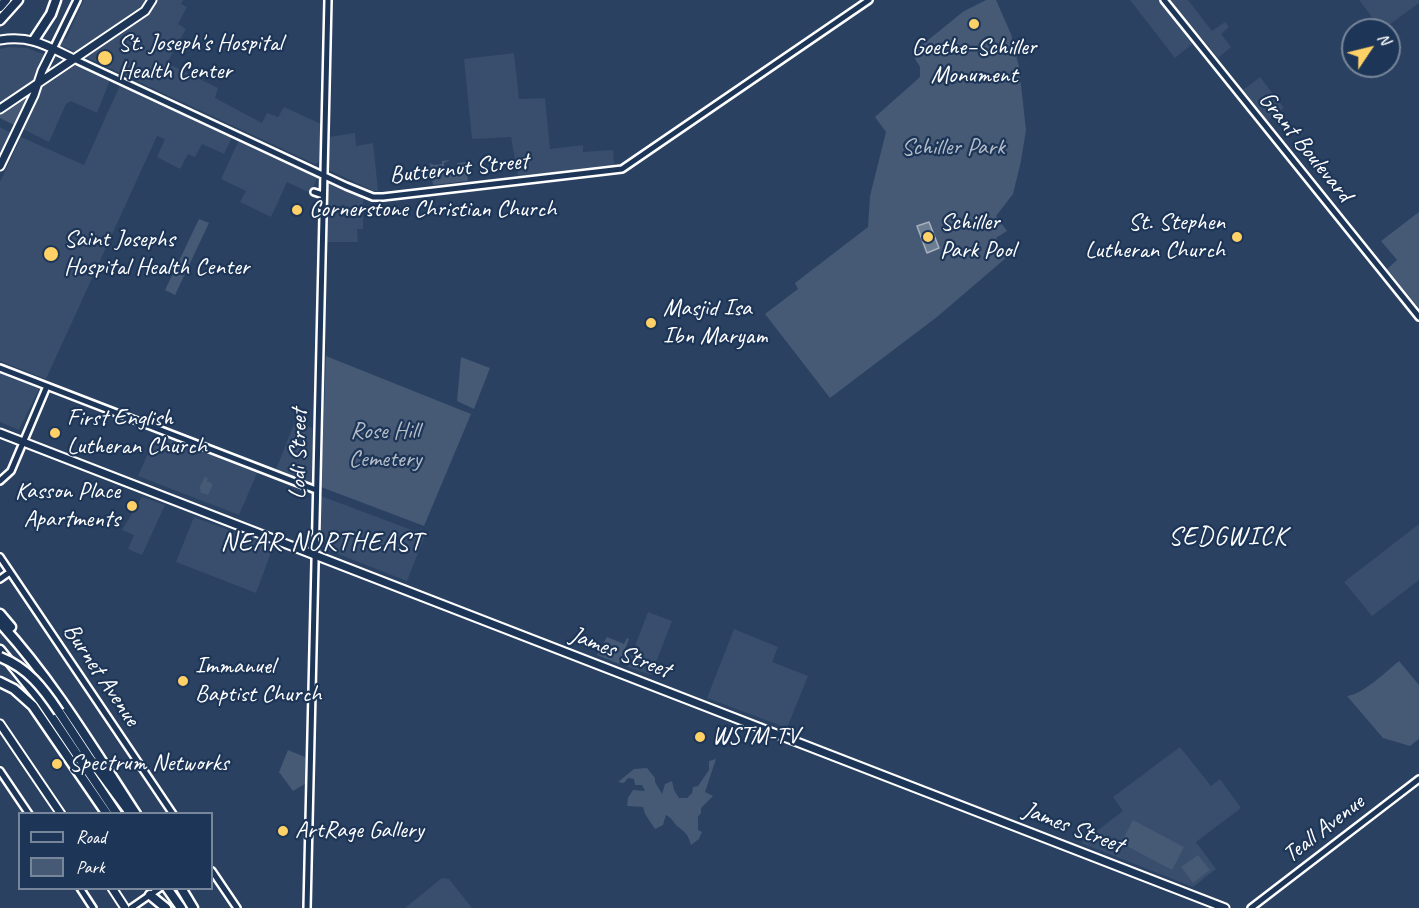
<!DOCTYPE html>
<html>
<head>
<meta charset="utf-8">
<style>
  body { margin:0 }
  #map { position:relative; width:1419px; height:908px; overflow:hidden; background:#2a4161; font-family:Caveat,sans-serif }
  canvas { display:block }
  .legend { position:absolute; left:18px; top:812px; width:195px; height:78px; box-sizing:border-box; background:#1d3557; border:2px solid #77869a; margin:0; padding:8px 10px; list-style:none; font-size:18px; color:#fff }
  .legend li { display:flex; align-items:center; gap:12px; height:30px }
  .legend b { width:30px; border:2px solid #77869a }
  .north { position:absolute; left:1341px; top:18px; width:60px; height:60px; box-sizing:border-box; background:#1d3557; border:2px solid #77869a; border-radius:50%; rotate:55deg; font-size:16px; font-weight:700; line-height:24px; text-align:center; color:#fff }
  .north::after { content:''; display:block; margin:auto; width:21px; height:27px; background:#ffd166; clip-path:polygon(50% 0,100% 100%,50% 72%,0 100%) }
</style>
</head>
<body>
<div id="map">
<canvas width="1419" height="908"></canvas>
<ul class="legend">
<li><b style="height:8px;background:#1d3557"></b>Road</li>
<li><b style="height:16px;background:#465975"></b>Park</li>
</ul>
<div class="north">N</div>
</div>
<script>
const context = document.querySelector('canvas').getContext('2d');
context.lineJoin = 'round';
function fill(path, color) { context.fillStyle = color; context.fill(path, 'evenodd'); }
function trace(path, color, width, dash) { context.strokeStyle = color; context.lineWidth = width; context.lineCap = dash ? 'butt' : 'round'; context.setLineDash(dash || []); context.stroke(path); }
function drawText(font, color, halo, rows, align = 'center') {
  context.font = font + ' Caveat,sans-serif'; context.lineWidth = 4.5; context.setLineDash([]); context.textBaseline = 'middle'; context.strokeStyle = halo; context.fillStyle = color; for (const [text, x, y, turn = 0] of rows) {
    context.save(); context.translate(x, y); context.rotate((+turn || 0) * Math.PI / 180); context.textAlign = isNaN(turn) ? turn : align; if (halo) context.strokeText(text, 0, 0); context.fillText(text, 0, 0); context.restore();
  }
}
fill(new Path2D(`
  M84,0H183L181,4L187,7L178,24L186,29L167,63L218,88L215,98L262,123L267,113L278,117L284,107L321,124L319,162L315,164L58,44L61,37L66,39Z
  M1130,0H1188L1212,31L1225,22L1229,27L1221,34L1231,47L1218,58L1201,37L1175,58Z
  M1359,0H1419V3L1382,30Z
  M9,47L27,48L45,55L33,81L0,103V49Z
  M514,53L519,99L545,98L550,149L583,145V152L613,150L614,166L518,176L511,137L472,139L464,59Z
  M76,63L110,80L97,113L71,101L66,104L49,142L23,129L43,85Z
  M1260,77L1284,108L1268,121L1243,90Z
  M120,85L233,135L224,154L202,144L195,157L188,154L180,169L157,157L165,139L157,136L46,379L0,361V182L21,137L84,165Z
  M0,127L11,133L0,157Z
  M355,133L356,146L373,143L378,190L376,192L329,170V137Z
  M239,140L318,177L310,193L287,182L271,217L240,202L246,191L221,179Z
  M328,181L363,197V229H357L358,242H326Z
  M0,372L40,387L19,430L0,422Z
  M295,421L314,429L313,483L276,470Z
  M157,433L258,471L239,515L138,476Z
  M321,496L425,535L407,581L320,547Z
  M142,497L165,505L142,555L128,549L134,535L122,530Z
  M194,517L273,547L256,593L176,562Z
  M1419,524V580L1372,616L1344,582Z
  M648,612L672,621L651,675L627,667Z
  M734,629L778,647L772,662L808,676L787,728L707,698Z
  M1180,747L1211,786L1220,779L1241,808L1196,842L1216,869L1193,887L1081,843L1123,811L1113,797Z
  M442,878L449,879L472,908H405Z`), '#394e6c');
fill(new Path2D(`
  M986,0H996L1011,34L1019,67L1026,130L1021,161L1013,194L996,216L1007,231L996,238L1007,257L937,317L830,398L765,314L798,289L795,283L868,227L870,196L886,132L875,117L920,77V67L914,57L917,49L964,11Z
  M30,93L16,126L0,118V114Z
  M450,160L444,163V166L439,167L440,173L458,171L457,163L466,162L468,181L433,185L430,163L434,165L442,164V161Z
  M1419,212V308L1387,269L1397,260L1381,241Z
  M199,219L209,223L175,295L165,290Z
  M326,356L471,414L424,526L321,487Z
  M461,357L490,368L474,409L457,401Z
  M205,477L208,478L207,481L213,484L208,495L200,492L201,490L199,488Z
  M607,637L624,644L627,638L629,639L619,664L597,655Z
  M1399,661L1419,685V739L1410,746L1383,738L1347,696C1362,695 1387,671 1399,661Z
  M288,750L305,757V784L293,791L279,772Z
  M716,759L705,792L713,796L701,808V813L698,817V830L702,832L699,839L691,845C688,834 685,832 677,826C673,822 672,818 666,815L663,825L655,829L645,814L643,807L627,806L628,798L633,790L645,791L642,785H635L634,779L628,778L624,783L618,782L634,769L647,768L655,778V782L662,794L665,784L672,781L674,790L679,798H687L692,793L693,787L698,786L709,770V761Z
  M1133,820L1184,847L1172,870L1121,843Z
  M1198,855L1210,870L1193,883L1181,867Z`), '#465975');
const water = new Path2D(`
  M929,222L939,248L927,253L917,226Z`);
fill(water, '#6d7d92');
trace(water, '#a7b1be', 1.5);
const minor = new Path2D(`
  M1164,0L1419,317
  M53,49L77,0
  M74,59L346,186L373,197H383L622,169L869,0
  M314,192L323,195
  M0,368L316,490
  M0,481L11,471L47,386
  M0,557L173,814
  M0,579L10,572
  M0,771L29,814
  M212,871L237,908
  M80,888L93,908
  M131,908L160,888
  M307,908L328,0
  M1251,908L1419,779`);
const major = new Path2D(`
  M0,40C31,35 47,46 74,59
  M0,109L145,11L152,0
  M0,166L34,95L42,71L53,49
  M0,433L1225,908
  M0,724L61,814
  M112,888L125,908`);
const highway = new Path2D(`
  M0,7L6,0
  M0,20L18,0
  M34,40L51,14L56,0
  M0,614L11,627
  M0,623C53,681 93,748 136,814
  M0,650L41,701L117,814
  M0,682L14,689L33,706L107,814
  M59,712L88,756L130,813
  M167,888L181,908
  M181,888L193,908
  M150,895L166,908`);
trace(minor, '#fff', 10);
trace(major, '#fff', 11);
trace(highway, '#fff', 13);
trace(minor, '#1d3557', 5);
trace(major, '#1d3557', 7);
trace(highway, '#1d3557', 8);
const highwayBridge = new Path2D(`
  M0,657C28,668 43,688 59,712`);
trace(highwayBridge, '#fff', 13, []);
trace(highwayBridge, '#1d3557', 8);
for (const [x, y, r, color] of [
  [974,24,6,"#ffd166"],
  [105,58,8,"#ffd166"],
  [297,210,6,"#ffd166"],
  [928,237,6,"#ffd166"],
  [1237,237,6,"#ffd166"],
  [51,254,8,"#ffd166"],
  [651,323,6,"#ffd166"],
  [55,433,6,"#ffd166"],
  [132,506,6,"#ffd166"],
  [183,681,6,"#ffd166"],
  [700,737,6,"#ffd166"],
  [57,764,6,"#ffd166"],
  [283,831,6,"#ffd166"]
]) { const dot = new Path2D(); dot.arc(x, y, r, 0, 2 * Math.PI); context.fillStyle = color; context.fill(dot); trace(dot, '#1d3557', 2); }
drawText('24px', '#fff', '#1d3557', [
  ["St. Joseph's Hospital",118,44],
  ["Health Center",118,72],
  ["Goethe–Schiller",974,48,"center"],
  ["Monument",974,76,"center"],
  ["Cornerstone Christian Church",309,210],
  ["Schiller",940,223],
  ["Park Pool",940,251],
  ["St. Stephen",1225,223,"right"],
  ["Lutheran Church",1225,251,"right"],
  ["Saint Josephs",64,240],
  ["Hospital Health Center",64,268],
  ["Masjid Isa",663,309],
  ["Ibn Maryam",663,337],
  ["First English",67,419],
  ["Lutheran Church",67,447],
  ["Kasson Place",120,492,"right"],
  ["Apartments",120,520,"right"],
  ["Immanuel",195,667],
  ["Baptist Church",195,695],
  ["WSTM-TV",712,737],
  ["Spectrum Networks",69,764],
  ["ArtRage Gallery",295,831]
], 'left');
drawText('24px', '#fff', '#1d3557', [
  ["Grant Boulevard",1305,147,51],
  ["Butternut Street",459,169,-6],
  ["Lodi Street",299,454,-89],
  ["James Street",620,653,21],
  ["Burnet Avenue",101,675,56],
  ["James Street",1073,828,21],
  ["Teall Avenue",1324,829,-38]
]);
drawText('24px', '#b5bdc8', '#1d3557', [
  ["Schiller Park",953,148],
  ["Rose Hill",385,432],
  ["Cemetery",385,460]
]);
context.letterSpacing = '1.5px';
drawText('26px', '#fff', '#1d3557', [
  ["SEDGWICK",1228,537],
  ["NEAR NORTHEAST",322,543]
]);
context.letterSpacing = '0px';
</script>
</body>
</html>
